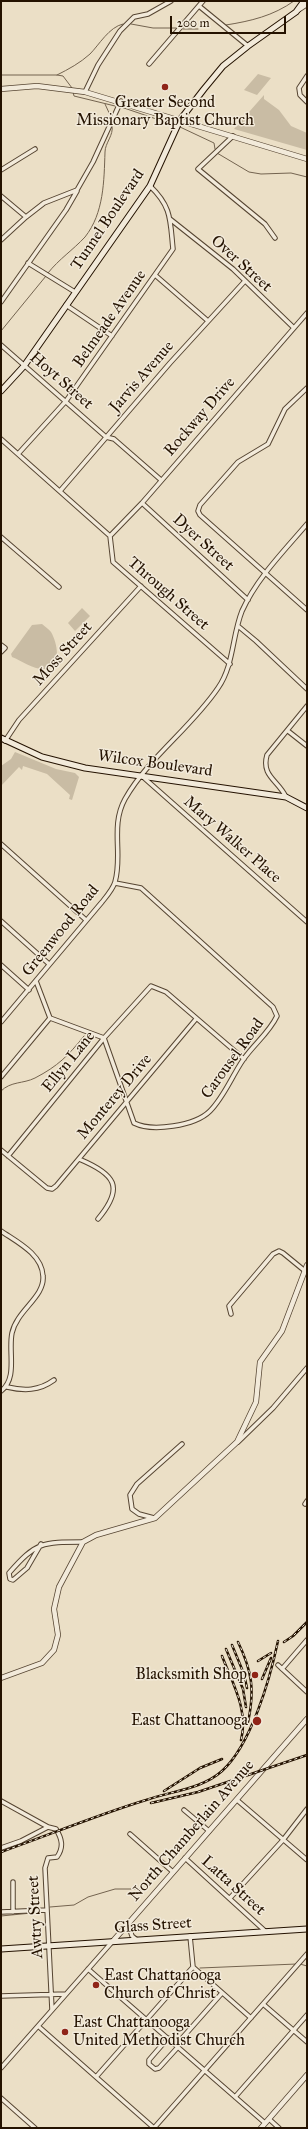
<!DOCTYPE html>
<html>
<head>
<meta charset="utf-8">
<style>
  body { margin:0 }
  #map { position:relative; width:308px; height:2129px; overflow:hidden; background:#ebdfc6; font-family:"IM FELL Great Primer",serif }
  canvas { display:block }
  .frame { position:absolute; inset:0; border:2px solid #241200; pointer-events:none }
  .scale { position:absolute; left:170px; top:16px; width:116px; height:18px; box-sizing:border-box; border:2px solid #241200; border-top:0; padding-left:5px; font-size:12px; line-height:14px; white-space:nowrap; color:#241200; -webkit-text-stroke:3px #f2eada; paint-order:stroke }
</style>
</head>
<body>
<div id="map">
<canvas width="308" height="2129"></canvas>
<div class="frame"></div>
<div class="scale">200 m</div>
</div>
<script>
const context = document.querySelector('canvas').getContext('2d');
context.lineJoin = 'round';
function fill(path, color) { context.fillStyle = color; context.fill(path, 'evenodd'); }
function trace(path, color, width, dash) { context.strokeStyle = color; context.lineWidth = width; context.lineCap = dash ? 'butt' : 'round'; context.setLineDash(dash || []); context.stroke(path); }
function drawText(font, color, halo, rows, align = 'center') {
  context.font = font + ' "IM FELL Great Primer",serif'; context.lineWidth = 3; context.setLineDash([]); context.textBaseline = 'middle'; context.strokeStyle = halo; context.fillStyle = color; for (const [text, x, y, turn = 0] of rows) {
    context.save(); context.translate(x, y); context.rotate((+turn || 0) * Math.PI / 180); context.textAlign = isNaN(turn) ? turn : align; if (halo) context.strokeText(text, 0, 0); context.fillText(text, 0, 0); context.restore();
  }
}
fill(new Path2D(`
  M258,74L271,78L257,95L244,90Z
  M264,95V99L279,110L291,126L307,133V150L234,129Z
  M82,608L90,616L75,631L68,623Z
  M42,624C45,627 49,629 51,632C57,642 63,668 45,669C34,670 22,661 12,657L11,654L32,625Z
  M15,752L56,769L75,773L79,777L72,800L69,799L70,795L47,774L23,766L22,770L19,767L1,786V766L11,759Z`), '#c9bca4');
trace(new Path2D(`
  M131,24L153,28H176
  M226,25C251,21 273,16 294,1
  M183,29H198
  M1,75H57L63,76L72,88
  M57,75C69,69 80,63 90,54C99,45 109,27 123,24
  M73,92L74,96L115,106
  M105,104L111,117
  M121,107L174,125
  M180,127L214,143L215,149
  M217,153L249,172L261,174L291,173L307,177
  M48,273C59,259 73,250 85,237C104,213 104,181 105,152C105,143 114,135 112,126
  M1,331L46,276
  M1,1091C11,1081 23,1084 35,1078C58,1066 68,1056 84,1036
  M50,1907L74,1905L88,1897L115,1889H141
  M1,1916L42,1912
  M300,1964L307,1966
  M200,1968L297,1964`), '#73634f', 1);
const minor = new Path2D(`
  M199,6L248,46
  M149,64L203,1
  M307,76L299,88L300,95L307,102
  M85,92L98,65L120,31L134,17L148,14L171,1
  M233,136L198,169L265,224L275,238
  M1,170L35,149
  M1,196L26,217
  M170,219L233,269L294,328
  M1,240L26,217L44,203L77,190L93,162L121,101
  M28,263L75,292
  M155,275L208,321
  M1,302L66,210L77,191
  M66,305L112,336
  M1,345L106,437L114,439L161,480
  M307,388L285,409L268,444L238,462L200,505L198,511L200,515L307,610
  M1,439L110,536L113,562L230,664
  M18,454L66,401L173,249C170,220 172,207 150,186
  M60,491L170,363L244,282
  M142,503L248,600
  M110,536L142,503L307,313
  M1,537L59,587
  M238,626L256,641L307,689
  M1,645L5,648L1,652
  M288,731L307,746
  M5,741L19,720L141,586
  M143,777L307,922
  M286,797C278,780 261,776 267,755L307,706
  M1,844L86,920
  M1,921L49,964
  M1,965L29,990
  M36,981L50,1018L104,1038L134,1123C152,1132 195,1126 210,1111C224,1097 232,1076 243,1060C254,1044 269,1033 277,1016L273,1007L141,888L115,883
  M1,1022L102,902C106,897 113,889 115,882C123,855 110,826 125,799C149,757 191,728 218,688C234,665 232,636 242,611C257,578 284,551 307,524
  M1,1077L50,1018
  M1,1150L47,1188L52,1189L56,1186L196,1019
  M8,1156L104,1038L151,986L166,992L244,1059
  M79,1159C115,1174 125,1187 98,1219
  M1,1231C17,1242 42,1254 43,1276C45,1297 17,1310 12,1333C8,1352 18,1378 1,1391
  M231,1314L229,1306L273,1254L279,1251L283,1253L305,1271
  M7,1387C24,1391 39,1391 54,1380
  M238,1442L273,1408L307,1368
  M305,1504L307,1501
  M154,1518L139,1514L132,1509L130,1495L137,1484L182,1444
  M41,1544L27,1568L13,1580L10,1579L9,1573C36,1542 42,1542 83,1542
  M278,1665L307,1692
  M282,1669L307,1640
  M237,1800L307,1860
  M1,1801L48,1827L56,1829C62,1839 64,1847 57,1857L48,1858L45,1868L52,2010
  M184,1810L209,1831
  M130,1834L173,1872
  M1,1848L21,1841L48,1827
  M185,1858L265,1931
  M13,1882V1912
  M230,1898L283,1840L307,1809
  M1,1912L47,1910
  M128,1924L132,1936L137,1940
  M190,1936L193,1967L251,2018
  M88,1969L265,2123
  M1,1996L66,1994
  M263,2004L307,2042
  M38,2026L154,2128
  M168,2038L149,2060V2064L155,2069L159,2068L178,2047
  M176,2045L222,1993
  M1,2068L112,1942
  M96,2077L193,1967
  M235,2097L307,2015
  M1,2098L35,2128
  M269,2119L279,2128
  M154,2128L307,1954`);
const tertiary = new Path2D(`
  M298,10L307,4
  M1,89L37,86L85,92L307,159
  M1,1678L42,1663L54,1650L58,1635L54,1609L59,1587L83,1542L96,1535L155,1518L237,1442L256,1402L260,1362L282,1331L307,1265
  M113,1941L307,1719
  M261,2128L307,2075`);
const secondary = new Path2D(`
  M1,391L24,366L150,186L180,120L204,89L223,66L248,46L296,12L304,1
  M1,738L42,757L85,768L286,797L307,808
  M1,1949L307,1929`);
trace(minor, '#564532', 5.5);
trace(tertiary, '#564532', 6);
trace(secondary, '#241200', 7);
trace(minor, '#f2eada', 3.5);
trace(tertiary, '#f2eada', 4.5);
trace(secondary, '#f2eada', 5);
const rail = new Path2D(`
  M238,1642C252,1671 255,1690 248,1722
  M284,1642L293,1636L307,1622
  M232,1645L244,1674L247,1688
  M226,1649L243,1689L246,1707
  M222,1656C232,1682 249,1711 241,1740
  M258,1661L271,1653
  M262,1679L271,1658
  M164,1791L200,1768L222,1759
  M151,1803L198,1792L307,1755
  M1,1852C49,1835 97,1815 146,1800C172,1791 202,1789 222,1771C251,1745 270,1679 278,1641`);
trace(rail, '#241200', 2.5);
trace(rail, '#f2eada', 1, [3]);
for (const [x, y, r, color] of [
  [165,87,4,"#8f2418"],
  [255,1675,4,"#8f2418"],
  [257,1721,5,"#8f2418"],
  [96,1985,4,"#8f2418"],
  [65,2032,4,"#8f2418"]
]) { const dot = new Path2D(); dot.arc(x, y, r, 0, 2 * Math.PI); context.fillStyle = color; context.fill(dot); trace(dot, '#f2eada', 1.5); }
drawText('16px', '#241200', '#f2eada', [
  ["Greater Second",165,103,"center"],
  ["Missionary Baptist Church",165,121,"center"],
  ["Blacksmith Shop",247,1675],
  ["East Chattanooga",248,1721],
  ["East Chattanooga",104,1976,"left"],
  ["Church of Christ",104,1994,"left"],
  ["East Chattanooga",73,2023,"left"],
  ["United Methodist Church",73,2041,"left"]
], 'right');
drawText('16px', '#241200', '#f2eada', [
  ["Tunnel Boulevard",108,220,-56],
  ["Over Street",241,264,42],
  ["Belmeade Avenue",110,319,-55],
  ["Jarvis Avenue",142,377,-49],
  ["Hoyt Street",61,381,41],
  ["Rockway Drive",200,417,-49],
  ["Dyer Street",203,543,42],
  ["Through Street",168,594,41],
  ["Moss Street",63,654,-48],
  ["Wilcox Boulevard",155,764,8],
  ["Mary Walker Place",232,840,41],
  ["Greenwood Road",61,931,-51],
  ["Carousel Road",233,1059,-54],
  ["Ellyn Lane",69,1062,-51],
  ["Monterey Drive",115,1097,-50],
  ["North Chamberlain Avenue",192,1831,-49],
  ["Latta Street",233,1886,42],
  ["Awtry Street",36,1917,-93],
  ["Glass Street",153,1926,-4]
]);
</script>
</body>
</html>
